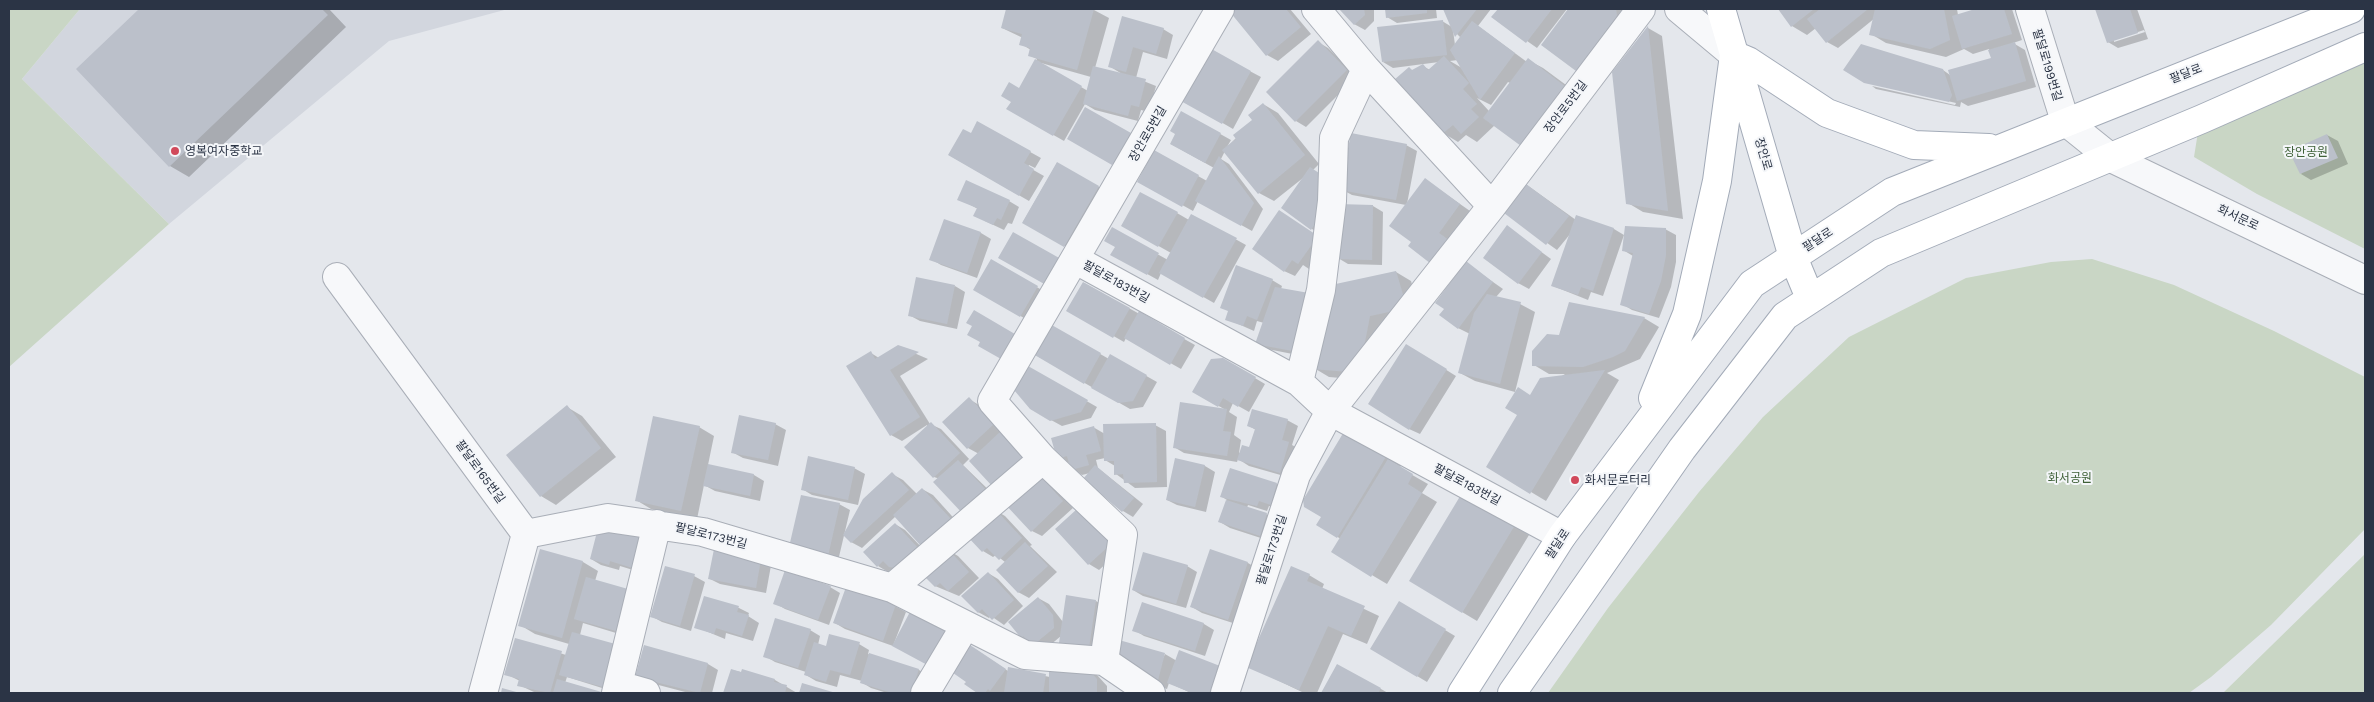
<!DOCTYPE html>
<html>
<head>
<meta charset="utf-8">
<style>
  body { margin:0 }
  #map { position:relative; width:2374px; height:702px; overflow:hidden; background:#e4e7ec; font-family:"Work Sans",sans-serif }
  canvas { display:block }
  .frame { position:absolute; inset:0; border:10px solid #2b3445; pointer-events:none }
</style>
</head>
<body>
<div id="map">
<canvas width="2374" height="702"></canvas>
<div class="frame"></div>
</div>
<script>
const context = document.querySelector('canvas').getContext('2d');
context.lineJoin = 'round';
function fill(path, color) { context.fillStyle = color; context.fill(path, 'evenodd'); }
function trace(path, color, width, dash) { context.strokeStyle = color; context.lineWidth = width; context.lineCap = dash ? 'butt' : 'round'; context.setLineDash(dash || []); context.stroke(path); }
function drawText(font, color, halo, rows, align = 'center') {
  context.font = font + ' "Work Sans","Noto Sans KR",sans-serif'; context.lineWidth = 4; context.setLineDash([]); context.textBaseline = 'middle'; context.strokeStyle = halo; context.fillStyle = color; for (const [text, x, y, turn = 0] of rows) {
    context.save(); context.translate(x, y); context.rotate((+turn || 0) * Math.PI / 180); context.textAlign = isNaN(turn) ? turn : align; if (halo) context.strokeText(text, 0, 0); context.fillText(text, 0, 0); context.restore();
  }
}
fill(new Path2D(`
  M80,9H508L389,41L169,224L22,79Z`), '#d2d6de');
fill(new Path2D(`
  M9,9H80L22,79L169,224L9,367Z
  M2365,59V249L2257,194L2194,157L2198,132Z
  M2092,259L2174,285L2274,331L2365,377V529L2271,625L2211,677L2189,693H1548L1608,608L1699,492L1763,417L1849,337L1966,278L2051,262Z
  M2365,554V693H2223Z`), '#c9d6c5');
fill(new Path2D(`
  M141,9H329L346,27L189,177L170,166L78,69Z
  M1008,9L1094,10L1109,18L1095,68L1122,74L1109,66L1123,18L1163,29L1173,35L1167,59L1143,52L1136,78L1156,86L1149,112L1141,110L1138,121L1095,110L1085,104L1064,141L1008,109L1037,59L1029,55L1031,50L1021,44L1023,38L1002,28ZM1041,63L1091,77L1088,91L1046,67Z
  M1236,9H1290L1311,34L1278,61L1267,55L1232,12Z
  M1340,9H1374V21L1365,30L1354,24Z
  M1386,9H1436L1437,18L1397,23L1387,17Z
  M1444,9H1491L1478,26L1527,62L1528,60L1543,68L1581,96L1495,125L1477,142L1466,135L1458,142L1443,133L1409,68L1413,71L1423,66L1430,70L1439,62L1393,68L1383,62L1442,21L1452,27ZM1453,30L1461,38L1455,45ZM1458,60L1462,68L1450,61ZM1508,82L1510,83L1489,111L1477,98L1491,105Z
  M1499,9H1567L1537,48L1493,17Z
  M1570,9H1620L1625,13L1587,76L1543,45Z
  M1779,9H1957L1958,15L1979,9H2012L2022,40L2013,43L2025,50L2036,87L1968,106L1961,102L1960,107L1876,89L1872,86L1955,105L1956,103L1865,82L1943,70L1950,75L1992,59L1989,49L1973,54L1964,49L1946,57L1886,43L1871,34L1875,18L1838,48L1827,42L1816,28L1807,35L1792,26Z
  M2100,9H2137L2148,39L2118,48L2108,42L2097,10ZM2144,30L2145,32L2114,42V40Z
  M1648,28L1662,36L1683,219L1643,212L1628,203Z
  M1318,42L1328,48L1357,76L1306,127L1296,121Z
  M1208,49L1261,77L1233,129L1181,99Z
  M1263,104L1278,113L1319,164L1313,170L1322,235L1312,229L1303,178L1274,201L1259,193L1225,151L1221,159L1229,164L1263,209L1252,231L1198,201L1193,211L1139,181L1155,152L1207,181L1214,168L1171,144L1177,133L1181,112L1231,140L1227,147L1254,120Z
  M1085,109L1140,140L1123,170L1068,138Z
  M978,123L1041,158L1035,168L1029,165L1028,167L1044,176L1029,201L949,155L971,134Z
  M2327,135L2338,141L2348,164L2311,180L2301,174Z
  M1406,145L1417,151L1407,204L1426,180L1470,211L1448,239L1463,250L1413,242L1406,205L1352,195L1341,189Z
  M1057,163L1109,193L1075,252L1023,222Z
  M1527,185L1576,220L1577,216L1614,229L1624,235L1603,296L1591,292L1588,300L1553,286L1571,233L1557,250L1505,213Z
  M959,199L1009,201L1019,207L1012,224L1008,223L1004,230L985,221L978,209Z
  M1373,206L1383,212L1382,265L1348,264L1338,258Z
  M1280,212L1327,243L1309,269L1303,265L1295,276L1284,271Z
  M1177,213L1189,220L1192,215L1246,245L1214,303L1161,273L1158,280L1122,260L1116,247L1112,229L1168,260L1171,253L1123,226Z
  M944,221L981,233L991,239L977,278L941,265L931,259Z
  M1507,227L1551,259L1529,289L1518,283Z
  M1665,229L1676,235V262L1671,287L1659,318L1632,310L1622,304L1633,256L1623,250Z
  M992,261L1047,293L1031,322L975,290Z
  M1466,263L1503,289L1496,297L1520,304L1535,312L1515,392L1475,381L1460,373L1470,334L1458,328L1445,309Z
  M1396,272L1411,281L1422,316L1364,380L1329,377L1314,368Z
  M1272,280L1282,286L1281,289L1308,357L1267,349L1257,344L1264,323L1257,321L1254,331L1227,319Z
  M1084,283L1195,345L1181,369L1126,338L1124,342L1068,310Z
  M955,286L965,292L957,329L920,321L909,315Z
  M1570,303L1644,318L1659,327L1640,359L1607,373L1619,380L1546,501L1531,492L1530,396L1565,374H1549L1534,365L1560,336Z
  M1051,326L1109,359L1111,356L1157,382L1143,407L1130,409L1034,354Z
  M898,346L928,359L900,376L930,424L941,429L971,461L979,454L968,448L969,399L979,405L1034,463L993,485L969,459L963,465L997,498L934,477L927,425L902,441L891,435L871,353L879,358Z
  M1416,351L1456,376L1420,434L1409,429Z
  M1223,359L1265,384L1249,412L1233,403L1229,412L1237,417L1234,435L1241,440L1239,453L1250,448L1256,430L1249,426L1287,420L1298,426L1292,445L1299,449L1291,478L1249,466L1238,459L1237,462L1184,453L1174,447L1224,409L1194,392Z
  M1029,368L1097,407L1091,418L1062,426L1031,409Z
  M567,407L582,416L616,457L556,505L541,496L507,455Z
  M775,424L786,430L778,466L743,458L732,452Z
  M1155,425L1166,431L1167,487L1135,488L1116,474L1115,466L1105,460V458L1096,460L1098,468L1143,504L1133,517L1123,511L1090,473L1082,475L1072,469L1071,464L1058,458L1093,427L1105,434Z
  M699,427L714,436L708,465L754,475L764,481L760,501L715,491L704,485L697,519L651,509L636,500Z
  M1346,432L1401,465L1400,468L1428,484L1422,493L1437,502L1387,584L1333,552L1341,539L1317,525L1323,516Z
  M1176,460L1205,466L1215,472L1206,512L1177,505L1167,500Z
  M854,468L865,474L858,505L812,495L802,489Z
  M892,474L903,480L917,494L922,489L933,495L960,525L932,551L896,516L862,548L851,542Z
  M1040,477L1051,484L1073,508L1042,536L1032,531Z
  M1277,484L1287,490L1281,510L1269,506L1267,511L1248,505L1247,508L1266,514L1276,520L1270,541L1230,528L1220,522L1227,500L1222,497Z
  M839,504L850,510L838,561L801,552Z
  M1477,504L1529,535L1477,621L1462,612Z
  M995,510L1005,516L1032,545L1030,546L1057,572L1029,598L1018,592L1005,562L996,555L993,557L983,551Z
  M1077,510L1120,551L1099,570L1089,564Z
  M895,524L905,530L928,554L901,572L893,568L888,572L878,566Z
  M600,526L646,574L620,566L619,570L601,565L591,559Z
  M716,546L772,560L766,593L720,584L710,579Z
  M541,550L583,562L598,571L595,581L627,590L626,636L583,623L580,635L618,693L567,677L565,683L603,693H536L519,685L520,681L506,674L516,639L566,655L569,644L535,634L520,625Z
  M948,550L958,556L979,578L959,596L935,586Z
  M1211,550L1248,563L1258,569L1239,625L1202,613L1192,607Z
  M1187,566L1197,572L1186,608L1143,596L1133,590Z
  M988,573L998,579L1023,606L1004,625L991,616L989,618L978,612Z
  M1309,575L1324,584L1322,589L1379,616L1367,644L1343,634L1317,693H1304L1248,666Z
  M694,576L705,582L691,631L662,622L651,616Z
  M830,587L840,593L829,625L785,609L775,603Z
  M847,588L895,606L906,612L893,646L845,629L835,623Z
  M705,597L739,608L749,613L748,616L759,623L753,641L726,633L725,639L696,627Z
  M1038,598L1049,604L1063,622L1096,601L1106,607L1099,653L1071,649L1060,643L1061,636L1043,651L1022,637Z
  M1400,603L1455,636L1427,682L1372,649Z
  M1143,604L1204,624L1214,630L1205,656L1144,636L1134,630Z
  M810,630L820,636L818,645L826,647L859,644L869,650L868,654L919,670L929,676L923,693H887L871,688L861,682L862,681L840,675L837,687L816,681L806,675V672L775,662L765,656Z
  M645,647L708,664L718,670L712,693H689L647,682Z
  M975,649L1008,671L1009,669L1050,677L1088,670L1098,676L1107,686V693H979L966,684Z
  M1165,654L1177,661L1220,667L1222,693H1191L1169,683L1167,689L1151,684Z
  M1337,665L1381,689L1388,693H1322Z
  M732,670L775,680L797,693H725Z`), '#0003');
fill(new Path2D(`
  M139,9H322L328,15L169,167L76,69Z
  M1006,9H1094L1077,70L1028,56L1030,48L1019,45L1022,34L1001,28Z
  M1234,9H1286L1301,27L1266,56L1230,12Z
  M1339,9H1364L1365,15L1354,25Z
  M1385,9H1427V13L1386,18Z
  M1443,9H1477L1455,37Z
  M1498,9H1552L1526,43L1491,17Z
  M1568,9H1616L1617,16L1576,71L1541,45Z
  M1778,9H1814L1791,27Z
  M1820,9H1868L1826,43L1807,19Z
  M1875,9H1944L1950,40L1930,49L1869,35Z
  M1975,9H2004L2012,34L1962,49L1952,16Z
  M2095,9H2130L2138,33L2107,43Z
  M1122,16L1164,28L1156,54L1133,47L1126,72L1108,67Z
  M1443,20L1447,55L1382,62L1377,27Z
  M1472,21L1515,53L1480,100L1450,50Z
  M1648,26L1668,211L1626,204L1612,72Z
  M1318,40L1347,70L1295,122L1266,92Z
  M2015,42L2026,81L1957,101L1948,70L1991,58L1988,50Z
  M1861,44L1943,69L1952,95L1949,102L1864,83L1843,70Z
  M1208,47L1251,71L1222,124L1179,100Z
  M1444,56L1469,83L1463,89L1477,104L1471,109L1479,117L1461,134L1453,125L1442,134L1394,80L1409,67L1412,70L1423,64L1428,70Z
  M1528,58L1566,87L1521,146L1483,118Z
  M1035,59L1082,86L1053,136L1006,109L1011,102L1001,96L1009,82L1019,88Z
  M1093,66L1146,79L1139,107L1131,105L1128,116L1083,104Z
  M1263,103L1305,155L1258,194L1222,150L1236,139L1233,135L1252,120L1248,115Z
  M1085,107L1131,133L1112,165L1067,139Z
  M1181,111L1221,133L1205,163L1170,144L1175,134L1170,131Z
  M977,121L1031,151L1024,163L1034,169L1019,196L948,155L963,129L971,133Z
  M1351,133L1407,144L1396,200L1340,190Z
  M2327,134L2338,158L2300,174L2289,151Z
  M1154,150L1199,175L1182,207L1137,182Z
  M1219,156L1254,203L1241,226L1195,201Z
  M1057,162L1099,186L1064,247L1022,223Z
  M1310,167L1322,175L1321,215L1311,230L1281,208Z
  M1425,178L1460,204L1439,233L1453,243L1435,267L1408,246L1411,242L1389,226Z
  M966,180L1010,200L1001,220L997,218L993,225L973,216L977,208L957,200Z
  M1526,184L1569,216L1546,245L1504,213Z
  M1140,192L1178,212L1158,247L1121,226Z
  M1338,204L1373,205L1372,260L1337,259Z
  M1279,210L1318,236L1298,264L1292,260L1284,272L1252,249Z
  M1191,214L1237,238L1203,298L1159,273Z
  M1576,215L1614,228L1593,291L1581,287L1578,295L1551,286Z
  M944,219L981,232L967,273L929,260Z
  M1507,225L1542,252L1518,284L1483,258Z
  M1625,226L1666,228V255L1661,281L1649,314L1620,305L1633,253L1622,251Z
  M1112,227L1159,253L1147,275L1110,255L1115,247L1104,241Z
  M1013,232L1061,259L1046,285L998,258Z
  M991,259L1038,286L1020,317L973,290Z
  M1466,261L1493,282L1458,329L1439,315L1444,309L1435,303Z
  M1236,265L1273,279L1257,320L1247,316L1243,326L1225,320L1228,311L1220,308Z
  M1396,271L1407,308L1370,316L1361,362H1351L1349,372L1313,369L1331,285Z
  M916,277L955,285L947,324L908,316Z
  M1083,282L1130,308L1113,338L1066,311Z
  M1275,287L1309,293L1298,352L1255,344Z
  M1487,294L1521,302L1500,384L1458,373L1474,313Z
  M1569,302L1645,317L1625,351L1613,357L1583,367L1532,366V351L1547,334L1559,335Z
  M974,310L1020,337L1001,359L978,346L980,342L967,335L972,326L966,323Z
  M1139,311L1185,338L1170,365L1124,338Z
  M1050,324L1101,353L1084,384L1033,354Z
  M1406,344L1447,369L1409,430L1368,404Z
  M898,345L919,352L890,370L920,417L890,436L846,366L871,351L875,359Z
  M1110,354L1147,375L1133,401L1118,403L1091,388Z
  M1223,358L1256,377L1238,407L1223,398L1218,407L1192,392L1211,359Z
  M1028,366L1088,400L1081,412L1050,421L1030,409L1014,390Z
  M1605,370L1530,494L1486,467L1517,415L1505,408L1518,387L1530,395L1540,378Z
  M969,397L994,424L967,449L942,422Z
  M1180,402L1227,409L1223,431L1231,432L1227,456L1173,448Z
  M567,405L601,448L540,497L506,455Z
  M1252,409L1288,419L1282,440L1289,442L1280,473L1237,460L1242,445L1249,447L1255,429L1247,426Z
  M739,415L776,423L768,460L731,453Z
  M653,416L700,426L681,511L635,501Z
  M931,422L960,453L933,478L904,447Z
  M1156,423L1157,482L1124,483L1123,474L1114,475V461H1104L1103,424Z
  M1094,426L1101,451L1086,455L1089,465L1071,470L1067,456L1057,459L1051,438Z
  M1345,430L1387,455L1337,538L1316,525L1321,517L1304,507L1303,500Z
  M1001,431L1025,456L992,486L969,461Z
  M808,456L855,467L848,500L801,490Z
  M1175,458L1205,465L1195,507L1166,500Z
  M1388,459L1413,474L1408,484L1422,493L1371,577L1331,552Z
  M958,460L987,491L963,514L933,482Z
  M708,464L754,474L750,496L703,486Z
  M1095,465L1134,498L1122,512L1083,479Z
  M1230,468L1277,483L1271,505L1259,501L1257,506L1220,497Z
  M892,472L909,490L851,543L843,535L863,499Z
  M1040,476L1063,501L1031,532L1004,503Z
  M922,488L951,519L921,546L893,515Z
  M1462,493L1515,525L1462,613L1409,581Z
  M801,495L840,503L828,556L789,547Z
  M1226,500L1267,513L1260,536L1218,522Z
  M995,509L1022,538L999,560L987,548L982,552L966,535Z
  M1077,509L1111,544L1088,565L1055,529Z
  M895,523L918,548L897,568L889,567L883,561L877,567L863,552Z
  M599,524L645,537L636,569L610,561L609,565L590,559Z
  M1025,542L1048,566L1018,593L996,570Z
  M715,544L762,553L756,588L708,579Z
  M540,549L583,561L562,638L518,626Z
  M948,549L969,572L948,591L940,583L935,587L921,573Z
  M1210,549L1248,562L1228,620L1190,607Z
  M1143,552L1188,565L1176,604L1132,590Z
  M665,566L695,574L680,626L650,617Z
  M1291,566L1310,574L1307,581L1365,606L1351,636L1328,626L1299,690L1246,667Z
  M785,570L831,586L818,620L773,604Z
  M988,572L1014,600L992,620L982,609L978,613L961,596Z
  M586,577L628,589L616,631L574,619Z
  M846,587L896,604L883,641L833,623Z
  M1066,595L1096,600L1089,648L1059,643Z
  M704,596L739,606L737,612L749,615L742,636L716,628L714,634L694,628Z
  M1038,597L1053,615L1054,628L1032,646L1023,636L1021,638L1008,622Z
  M1399,601L1446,629L1417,677L1370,649Z
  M1142,602L1204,623L1195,651L1132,631Z
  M912,608L951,629L931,667L892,646Z
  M775,618L811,629L798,668L763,657Z
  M572,632L619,645L607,688L559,675Z
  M829,634L860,642L850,675L830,670L826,682L804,675L814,642L826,646Z
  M515,638L562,651L550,693L517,686L519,679L504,675Z
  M1119,640L1165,653L1157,684L1114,658Z
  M964,641L1006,669L990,691L988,689L985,693H977L964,684L966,682L946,668Z
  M644,645L708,663L700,693L635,677Z
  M1179,650L1220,666L1209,693H1192L1167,683Z
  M869,653L919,669L911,693H892L860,683Z
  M1337,664L1381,688L1378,693H1321Z
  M1008,667L1046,674L1043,693H1004Z
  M1049,668L1088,669L1097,679V693H1049Z
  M731,669L741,672L742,669L775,679L774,682L787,685L785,693H723Z
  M557,679L605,693H553Z
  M802,683L836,693H799Z
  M502,688L520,693H501Z`), '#bbc0ca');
const minor = new Path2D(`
  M1316,9L1366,69L1492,206
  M1679,9L1734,55
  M2030,9L2065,121L2111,158L2365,280
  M1076,260L1299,382L1330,411L1562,536
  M337,277L526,534L483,693
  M1299,382L1321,290L1332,201L1334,138L1366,69
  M526,534L608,518L703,532L892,588L1025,655L1104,661L1151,693
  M892,588L1043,459
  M1104,661L1123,535L1043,459L992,401L1220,9
  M618,685L646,693
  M616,693L657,524
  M925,693L965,626
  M1225,693L1296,475L1330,411L1492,206L1641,9`);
const major = new Path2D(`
  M1721,9L1793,257L1810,298
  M1653,398L1687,314L1717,181L1734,55L1748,61L1827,113L1914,145L1989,148
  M1462,693L1562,536L1752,284L1892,192L2351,9
  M1512,693L1682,449L1785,316L1881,253L2202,119L2365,47`);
trace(minor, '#a9aeb7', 30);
trace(major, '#a3abb8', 30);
trace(minor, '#f7f8fa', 28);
trace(major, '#fff', 28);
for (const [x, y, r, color] of [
  [175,151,5,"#d1495b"],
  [1575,480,5,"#d1495b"]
]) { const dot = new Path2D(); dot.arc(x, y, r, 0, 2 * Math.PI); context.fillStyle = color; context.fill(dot); trace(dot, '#f4f6f9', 2); }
drawText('12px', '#2b3445', '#f4f6f9', [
  ["팔달로199번길",2047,65,73],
  ["팔달로",2186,74,-21],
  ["장안로5번길",1566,107,-53],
  ["장안로5번길",1148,134,-60],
  ["장안로",1763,154,74],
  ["화서문로",2238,218,25],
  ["팔달로",1818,240,-33],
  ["팔달로183번길",1116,282,29],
  ["팔달로165번길",480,472,54],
  ["팔달로183번길",1467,485,28],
  ["팔달로173번길",711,536,14],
  ["팔달로",1558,544,-56],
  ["팔달로173번길",1272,550,-72]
]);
drawText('12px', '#2b3445', '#f4f6f9', [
  ["영복여자중학교",185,151],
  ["화서문로터리",1585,480]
], 'left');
drawText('12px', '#3f6138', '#f4f6f9', [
  ["장안공원",2306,152],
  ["화서공원",2070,478]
]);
</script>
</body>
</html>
